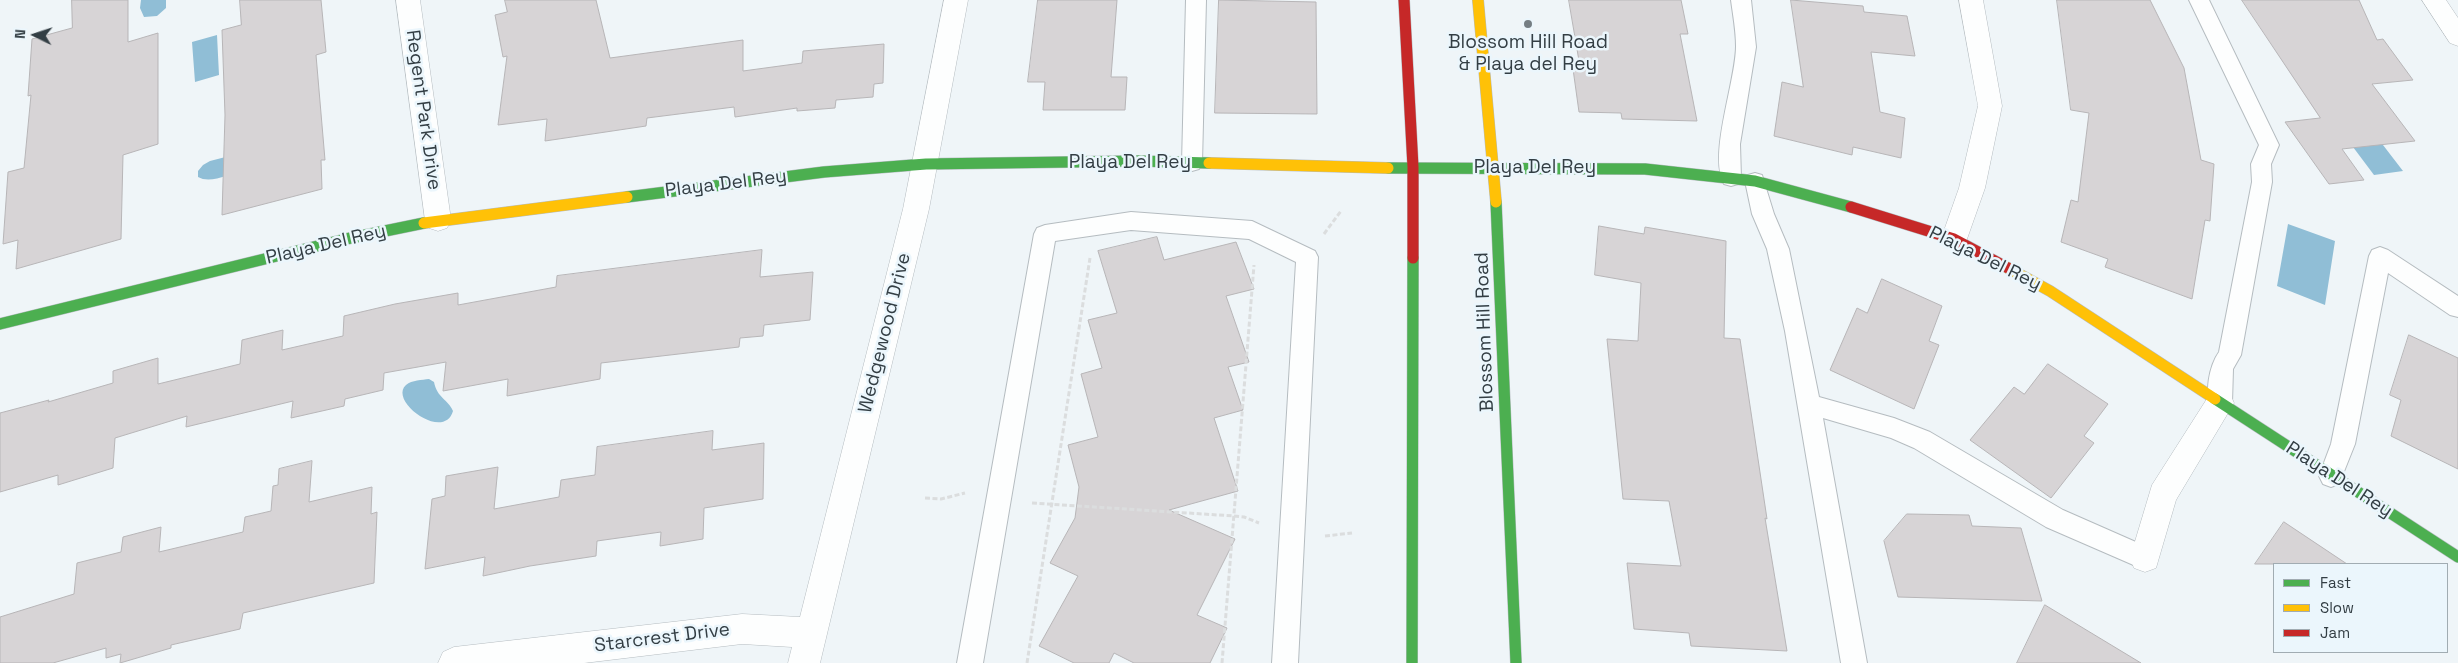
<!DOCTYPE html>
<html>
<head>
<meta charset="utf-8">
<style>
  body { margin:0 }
  #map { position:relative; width:2458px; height:663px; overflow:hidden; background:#eff5f8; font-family:"Space Grotesk",sans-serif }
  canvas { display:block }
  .legend { position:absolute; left:2273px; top:563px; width:175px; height:90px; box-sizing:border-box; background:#ebf6fc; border:1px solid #a1acb2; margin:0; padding:6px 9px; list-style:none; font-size:15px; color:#333e44 }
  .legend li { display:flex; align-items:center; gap:10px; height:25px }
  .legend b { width:25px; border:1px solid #a1acb2 }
  .north { position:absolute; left:10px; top:10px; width:50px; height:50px; -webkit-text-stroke:4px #ebf6fc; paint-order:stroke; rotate:274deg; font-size:14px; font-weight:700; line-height:20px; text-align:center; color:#333e44 }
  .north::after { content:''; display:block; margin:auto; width:18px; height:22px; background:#333e44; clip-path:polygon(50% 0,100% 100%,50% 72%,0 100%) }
</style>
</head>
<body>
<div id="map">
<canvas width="2458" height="663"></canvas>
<ul class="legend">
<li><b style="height:6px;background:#4caf50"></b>Fast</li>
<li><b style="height:6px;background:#ffc107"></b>Slow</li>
<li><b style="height:6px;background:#c62828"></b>Jam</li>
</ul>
<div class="north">N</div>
</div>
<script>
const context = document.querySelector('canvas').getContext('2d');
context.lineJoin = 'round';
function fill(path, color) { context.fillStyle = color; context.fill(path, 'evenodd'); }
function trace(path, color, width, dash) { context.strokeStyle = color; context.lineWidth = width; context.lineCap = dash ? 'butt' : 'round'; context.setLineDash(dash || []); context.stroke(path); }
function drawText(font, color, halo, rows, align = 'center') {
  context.font = font + ' "Space Grotesk",sans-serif'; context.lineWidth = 5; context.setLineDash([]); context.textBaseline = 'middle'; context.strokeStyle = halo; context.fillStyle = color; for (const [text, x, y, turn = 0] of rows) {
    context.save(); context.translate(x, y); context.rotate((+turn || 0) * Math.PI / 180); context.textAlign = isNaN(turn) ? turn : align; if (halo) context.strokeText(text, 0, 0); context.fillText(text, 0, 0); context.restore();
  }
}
fill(new Path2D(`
  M141,0H166V8L157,16L144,17L140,8Z
  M217,35L219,75L195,82L192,42Z
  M2363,119L2403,171L2374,175L2335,123Z
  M241,153L243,171C230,174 210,184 198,177V171L203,165L210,161Z
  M2288,224L2335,241L2325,305L2277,286Z
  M429,379L434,382C437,398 448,399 453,411C444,442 388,401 406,385C412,380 422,380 429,379Z`), '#90bed6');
const building = new Path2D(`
  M72,0H128V42L158,33V144L123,155L121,239L16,269L18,240L3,244L8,172L24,168L31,95L28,96L32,39L72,28Z
  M240,0H321L326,52L316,55L325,160H321L322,189L222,215L225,115L222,30L241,25Z
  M505,0H596L610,58L743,40V71L802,63L803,51L884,44L883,83L874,84L873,97L836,100L835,108L797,111V108L735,117L734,107L647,118L646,126L545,141L547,119L498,125L507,56L503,57L495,15L507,12Z
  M1038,0H1117L1111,77H1127L1125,110H1043L1045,82H1028Z
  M1219,0L1316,2L1317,114L1215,113Z
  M1569,0H1681L1688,34H1680L1697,121L1622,119L1621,113L1579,112L1573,69H1580Z
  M1791,0L1863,6L1864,12L1907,16L1915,56L1871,52L1880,112L1905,118L1901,158L1853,147L1852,155L1774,136L1782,82L1803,87Z
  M2057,0H2150L2184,68L2201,160L2214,164L2210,221L2205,220L2192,299L2105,267L2108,259L2061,242L2071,200L2078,202L2089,113L2071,110Z
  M2242,0H2359L2377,40L2383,39L2413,80L2372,84L2415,141L2342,149L2364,180L2329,184L2285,122L2320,118Z
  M1599,226L1644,234L1645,227L1726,241L1724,338L1740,339L1767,519L1765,518L1787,651L1691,646L1689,633L1634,629L1627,563L1681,566L1669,501L1623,499L1607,339L1638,341L1641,283L1595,275Z
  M1157,237L1164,260L1236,242L1254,289L1226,296L1249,362L1228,367L1243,410L1214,418L1238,491L1169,510L1235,539L1197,615L1227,628L1210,663H1134L1114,653L1109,663H1074L1039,646L1078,576L1050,563L1075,518L1079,487L1068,445L1098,437L1081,374L1102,368L1088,320L1117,313L1098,251Z
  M762,250L760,277L813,272L810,320L764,325L763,336L740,338L739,347L601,363L600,379L507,396L508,379L443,391L446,362L384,373L383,390L345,399L344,406L291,418L293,401L186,427L187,416L115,438L113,468L58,485V475L0,492V413L49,400L48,402L113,383V371L158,358V384L240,364L242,340L283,330L282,350L343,336L344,316L395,304L458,293V305L556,287L557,276Z
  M1882,279L1942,306L1929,341L1939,345L1914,409L1830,370L1857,308L1867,313Z
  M2409,335L2458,358V469L2391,436L2401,400L2390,395Z
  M2048,364L2108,404L2084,436L2094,443L2051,498L1970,440L2014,387L2024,394Z
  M713,431L712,450L764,443L763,499L704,508L703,539L660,546L661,532L597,541L596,556L530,566L483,576L485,557L425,569L432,499L445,496L446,476L498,467L494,509L559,497L561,480L595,475L597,447Z
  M312,461L309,502L372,487L371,514L377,512L374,583L243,613L240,629L171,645V648L120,663L121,654L106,658V648L53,663H0V617L74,594L77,563L121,552L123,537L161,527L159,552L243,532L245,517L271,511L273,486L278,485L279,469Z
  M1907,514L1969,515L1972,526L2021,528L2042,601L1898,597L1884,541Z
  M2284,522L2347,564H2255Z
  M2045,605L2141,663H2017Z`);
fill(building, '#d7d4d6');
trace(building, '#b7b5b7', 1);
const lane = new Path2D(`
  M1186,0H1206L1202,163L1199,169L1192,171L1185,169L1182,163Z
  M1731,0H1751L1756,47L1740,144L1741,178L1738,184L1731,186L1724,184C1708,154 1736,81 1736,46C1736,31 1733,15 1731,0Z
  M2189,0H2209L2279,145L2271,164L2272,182L2241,355L2233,369L2232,403L2228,410L2220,413L2212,410C2204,394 2209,366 2219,352L2252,182L2251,164L2259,145Z
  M1755,173L1762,175L1774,214L1789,249L1819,397L1894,418L1930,432L2063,510L2154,550L2157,558L2154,566L2145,570L2046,527L1914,448L1891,438L1823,418L1867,663H1841L1785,331L1767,249L1752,214L1745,181L1748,175Z
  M1131,212L1252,221L1315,251L1318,257L1298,663H1272L1296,262L1249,239L1131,230L1055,241L983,663H957L1034,234L1037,228L1045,225Z
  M2380,247L2388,250L2458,296V317L2450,315L2388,273L2355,444L2339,484L2331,487L2323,484L2319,476L2331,444L2369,256L2372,250Z`);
const street = new Path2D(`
  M396,0H420L451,220L447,228L438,231L429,228L425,220Z
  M944,0H968L929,209L820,663H788L792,647L742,644L584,663H438L443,652L454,647L742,614L800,617L903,209Z
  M1959,0H1983L2002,106L1985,188L1967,239L1963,247L1954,250L1945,247L1941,239L1959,188L1978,106Z
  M2422,0H2446L2458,18V46L2450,43Z
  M2220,390L2230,394L2234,403L2176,500L2156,568L2145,572L2134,568L2130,558L2152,485L2210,394Z`);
const fast = new Path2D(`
  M1388,168L1645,169L1755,181L1851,207
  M627,197L824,172L926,164L1139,161L1209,163
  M1496,202L1516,663
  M0,324L346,239L424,223
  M2215,399L2458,557
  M1412,663L1413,258`);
const slow = new Path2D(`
  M1478,0L1496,202
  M1209,163L1388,168
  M424,223L627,197
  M2008,268L2050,291L2215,399`);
const jam = new Path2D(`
  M1404,0L1413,167V258
  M1851,207L1954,239L2008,268`);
trace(lane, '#b5bcc0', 2);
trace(street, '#b5bcc0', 1);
trace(fast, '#b5bcc0', 12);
trace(slow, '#b5bcc0', 12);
trace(jam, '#b5bcc0', 12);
trace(new Path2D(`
  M1324,234L1341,211
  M925,498L941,499L965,493
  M1032,503L1234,516L1244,517L1259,523
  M1325,536L1352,533
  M1027,663L1090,258
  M1222,663L1254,265`), '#dbddde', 3, [5, 2.5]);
fill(lane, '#fdfefe');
fill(street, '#fdfefe');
trace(fast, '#4caf50', 11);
trace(slow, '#ffc107', 11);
trace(jam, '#c62828', 11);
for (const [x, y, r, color] of [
  [1528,24,5,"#757e83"]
]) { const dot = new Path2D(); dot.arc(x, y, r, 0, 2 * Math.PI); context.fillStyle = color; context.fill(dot); trace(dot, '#ebf6fc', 2); }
drawText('19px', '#333e44', '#ebf6fc', [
  ["Blossom Hill Road",1528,43],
  ["& Playa del Rey",1528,65]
]);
drawText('19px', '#333e44', '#ebf6fc', [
  ["Regent Park Drive",423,110,82],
  ["Playa Del Rey",1130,163],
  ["Playa Del Rey",1535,168],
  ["Playa Del Rey",726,184,-7],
  ["Playa Del Rey",326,245,-13],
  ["Playa Del Rey",1985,259,26],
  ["Blossom Hill Road",1485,332,-92],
  ["Wedgewood Drive",885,333,-76],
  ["Playa Del Rey",2339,480,33],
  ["Starcrest Drive",662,638,-7]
]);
</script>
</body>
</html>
